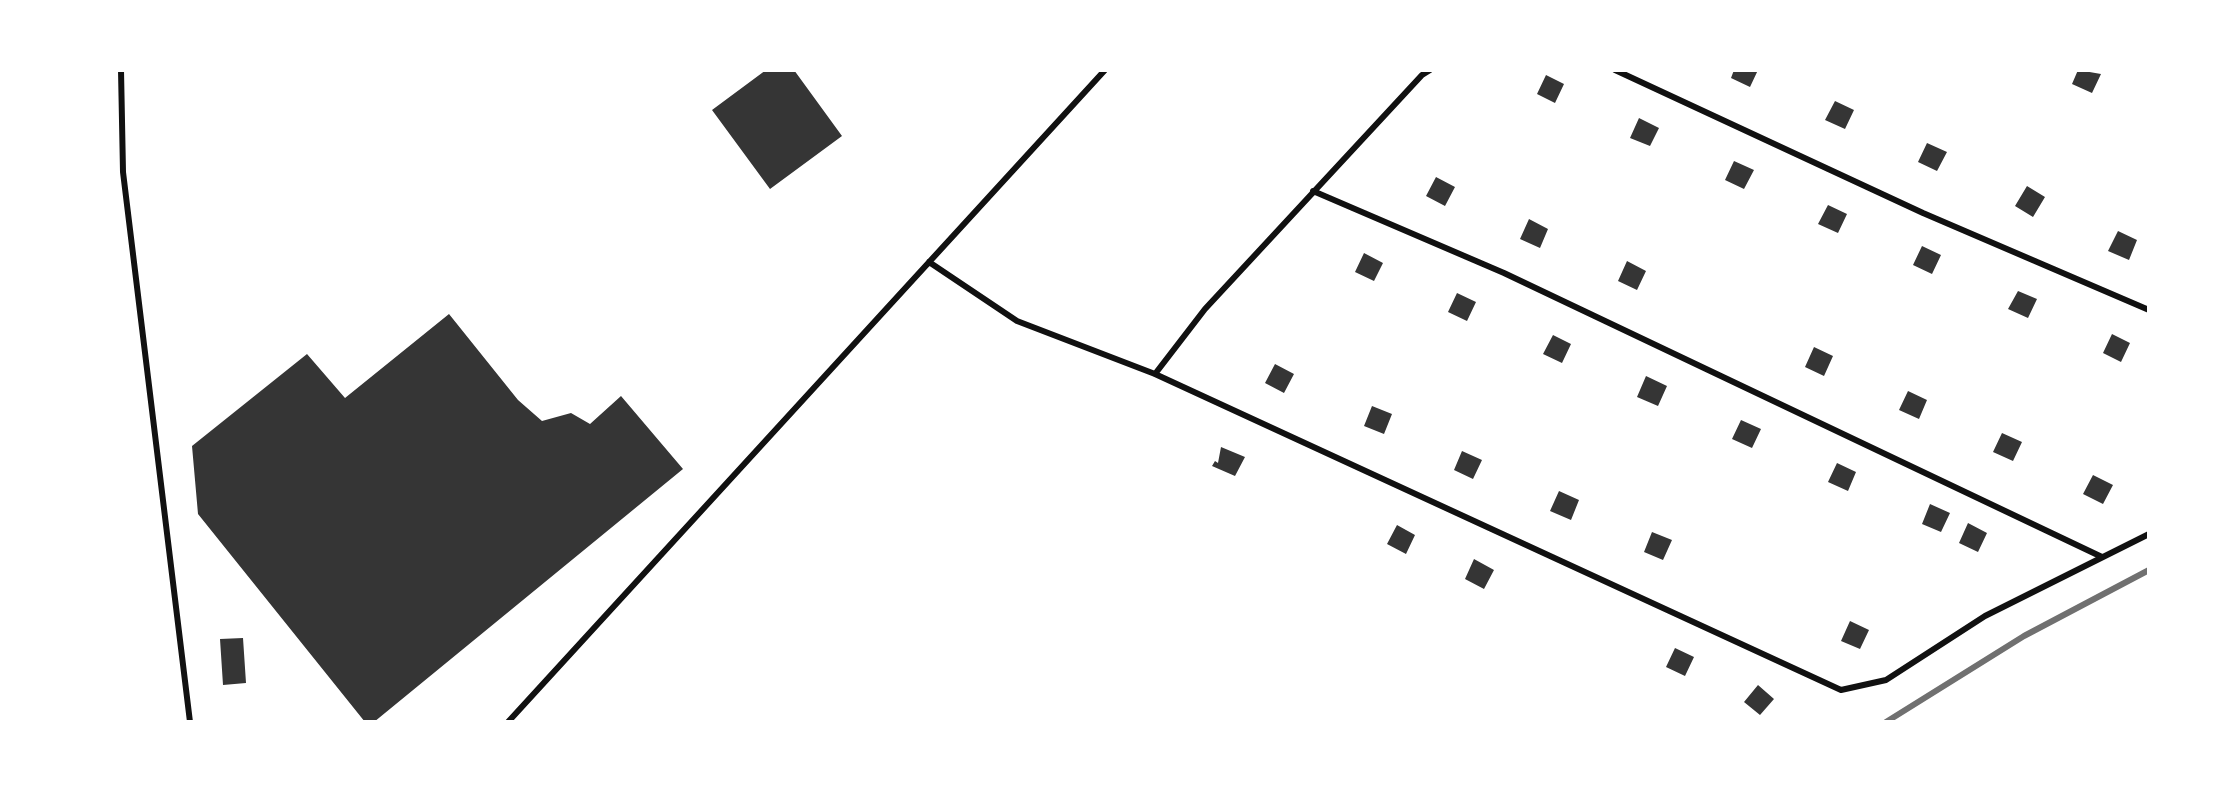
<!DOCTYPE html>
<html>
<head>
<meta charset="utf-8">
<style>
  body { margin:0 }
  #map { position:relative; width:2219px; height:792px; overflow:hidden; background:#fff; font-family:Barlow,sans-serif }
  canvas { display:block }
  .frame { position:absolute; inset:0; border:72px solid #fff; pointer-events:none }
</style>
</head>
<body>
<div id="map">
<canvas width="2219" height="792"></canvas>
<div class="frame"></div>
</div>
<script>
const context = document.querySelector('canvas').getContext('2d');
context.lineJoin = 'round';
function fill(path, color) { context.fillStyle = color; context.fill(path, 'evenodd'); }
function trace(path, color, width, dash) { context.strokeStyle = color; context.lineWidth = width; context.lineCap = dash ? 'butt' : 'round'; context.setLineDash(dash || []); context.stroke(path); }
fill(new Path2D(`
  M766,70H794L842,136L770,189L712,110Z
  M1734,70H1758L1750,87L1731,78Z
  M2078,70L2101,74L2092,93L2072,84Z
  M1546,75L1564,84L1555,103L1537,94Z
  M1835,101L1854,110L1845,129L1825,120Z
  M1639,118L1659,128L1650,146L1630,138Z
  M1927,143L1947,152L1937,171L1918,162Z
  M1734,161L1754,170L1744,189L1725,180Z
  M1436,177L1455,187L1445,206L1426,196Z
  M2027,186L2045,197L2033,217L2015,206Z
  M1828,205L1847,214L1838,233L1818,224Z
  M1529,219L1548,229L1540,248L1520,239Z
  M2118,231L2137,240L2129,260L2108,251Z
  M1922,246L1941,255L1932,274L1913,265Z
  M1364,253L1383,263L1374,281L1355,272Z
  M1627,261L1646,271L1637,290L1618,281Z
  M2018,291L2037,299L2028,318L2008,309Z
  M1457,293L1476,302L1467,321L1448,312Z
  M449,314L518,400L542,421L571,413L590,424L621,396L683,469L374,722H365L198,514L192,446L307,354L345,398Z
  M2112,334L2130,343L2121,362L2103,353Z
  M1553,335L1571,344L1562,363L1543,354Z
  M1814,347L1833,356L1824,376L1805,367Z
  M1275,364L1294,374L1284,393L1265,383Z
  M1646,376L1667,386L1658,406L1637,397Z
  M1908,391L1927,400L1919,419L1899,410Z
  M1372,406L1392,414L1384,434L1364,426Z
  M1741,420L1761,429L1752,448L1732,439Z
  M2002,433L2022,442L2013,461L1993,452Z
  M1221,447L1245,457L1235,476L1212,466L1215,461L1218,463Z
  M1462,451L1482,460L1473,479L1454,470Z
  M1837,463L1856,472L1848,491L1828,482Z
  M2093,475L2113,485L2103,504L2083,494Z
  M1559,491L1579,500L1571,520L1550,511Z
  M1930,504L1950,513L1941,532L1922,524Z
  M1968,523L1987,533L1978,552L1959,543Z
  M1397,525L1415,535L1406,554L1387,544Z
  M1652,532L1672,540L1663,560L1644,552Z
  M1474,559L1494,570L1484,589L1465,579Z
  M1850,621L1869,630L1860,649L1841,641Z
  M243,638L246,683L223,685L220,639Z
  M1675,648L1694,657L1685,676L1666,667Z
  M1758,685L1774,699L1760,715L1744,702Z`), '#353535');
trace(new Path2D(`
  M121,70L123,172L190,722
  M1430,70L1422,75L1205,309L1155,374L1841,690L1886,680L1985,616L2149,534
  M1615,70L1923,213L2149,310
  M1313,191L1504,273L2102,557
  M929,262L1017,321L1155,374
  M508,722L1105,70`), '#111', 6);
trace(new Path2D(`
  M1886,722L2024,636L2149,570`), '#707070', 6);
</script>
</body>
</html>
